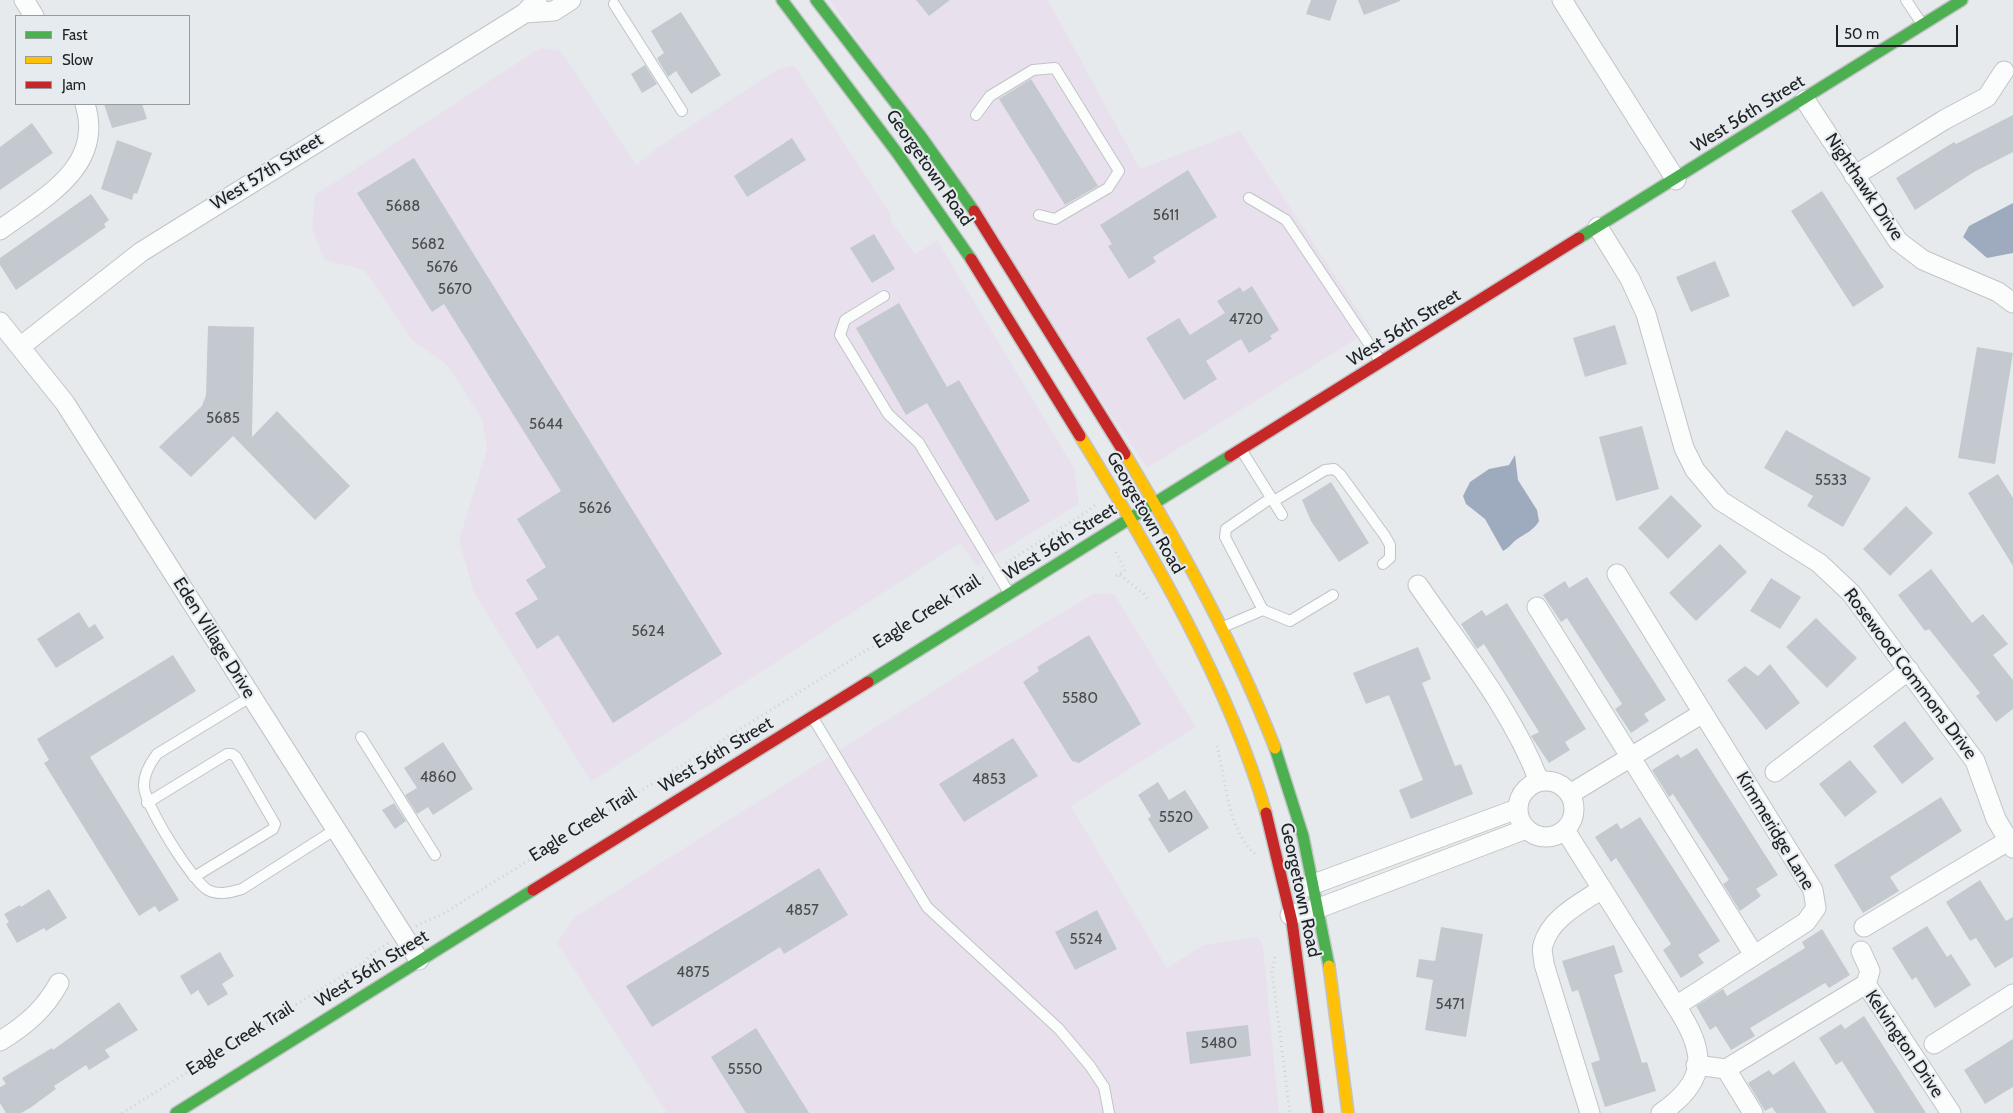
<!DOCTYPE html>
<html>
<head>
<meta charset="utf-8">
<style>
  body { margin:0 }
  #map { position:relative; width:2013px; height:1113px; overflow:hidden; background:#e7eaed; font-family:Cabin,sans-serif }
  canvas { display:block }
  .legend { position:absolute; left:15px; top:15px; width:175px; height:90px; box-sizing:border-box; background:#e5ebef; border:1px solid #969b9e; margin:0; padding:6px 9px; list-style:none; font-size:15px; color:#202224 }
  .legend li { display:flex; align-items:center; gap:10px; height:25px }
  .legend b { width:25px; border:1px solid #969b9e }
  .scale { position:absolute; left:1836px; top:25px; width:122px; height:22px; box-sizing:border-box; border:2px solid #202224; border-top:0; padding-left:6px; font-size:15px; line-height:18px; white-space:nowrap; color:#202224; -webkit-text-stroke:4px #e5ebef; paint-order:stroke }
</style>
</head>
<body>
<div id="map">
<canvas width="2013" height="1113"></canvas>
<ul class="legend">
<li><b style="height:6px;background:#4caf50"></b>Fast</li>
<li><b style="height:6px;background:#ffc107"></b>Slow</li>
<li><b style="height:6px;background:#c62828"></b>Jam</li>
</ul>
<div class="scale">50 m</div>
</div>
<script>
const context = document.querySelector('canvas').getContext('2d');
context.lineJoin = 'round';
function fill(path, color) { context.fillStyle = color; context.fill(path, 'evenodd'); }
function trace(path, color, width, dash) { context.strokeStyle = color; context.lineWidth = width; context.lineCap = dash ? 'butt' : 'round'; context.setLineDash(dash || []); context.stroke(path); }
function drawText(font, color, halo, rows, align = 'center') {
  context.font = font + ' Cabin,sans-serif'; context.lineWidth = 4; context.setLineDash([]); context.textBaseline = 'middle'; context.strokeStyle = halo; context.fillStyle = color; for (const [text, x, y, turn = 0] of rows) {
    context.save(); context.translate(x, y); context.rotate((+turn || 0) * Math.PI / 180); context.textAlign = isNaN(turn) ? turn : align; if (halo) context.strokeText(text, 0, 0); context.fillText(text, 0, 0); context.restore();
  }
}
fill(new Path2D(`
  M830,0H1048L1140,169L1240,131L1371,330L1147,468Z
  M540,48L558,50L568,61L636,165L657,148L776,70L794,65L889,212L892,223L915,254L937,240L1074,468L1079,504L977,566L960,543L591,782L474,593L459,540L487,449L482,419L447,365L413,341L364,270L325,260L317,243L312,227L315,195Z
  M1095,593L1114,594L1196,727L1071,806L1167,968L1203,945L1258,937L1263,947L1279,1113H667L557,943L575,917L976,664Z`), '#e8e1ed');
fill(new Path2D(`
  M2013,203V253L1987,258L1963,237L1969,226Z
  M1515,455L1518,480L1537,510L1539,521C1533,531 1526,533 1516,540C1511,544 1509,548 1503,551L1485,519L1466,504L1463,496L1470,482L1489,469L1509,465Z`), '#9eabbf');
fill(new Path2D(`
  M916,0H950L929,16Z
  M1311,0H1337L1330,21L1306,14Z
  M1358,0H1400V1L1364,15Z
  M681,12L721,75L691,94L676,71L668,77L657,58L664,53L651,31Z
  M645,65L657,84L642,93L631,74Z
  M1031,79L1098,186L1065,205L999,99Z
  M104,104H142L147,119L112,128Z
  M2013,115V152L1974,172L1915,210L1896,178L1954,142L1956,144Z
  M32,123L53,153L0,190V147Z
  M792,138L806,160L747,197L734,176Z
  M117,140L152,153L137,194L134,193L132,200L101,189Z
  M414,158L722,654L613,723L558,635L537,649L515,613L538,599L526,580L546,567L517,519L561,491L444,304L432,312L357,193Z
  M1188,170L1217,217L1153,257L1156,262L1129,279L1108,246L1112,244L1100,225Z
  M1822,191L1884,287L1853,307L1791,211Z
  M91,194L109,220L104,224L106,227L16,290L0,265V258Z
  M874,234L895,269L872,283L850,248Z
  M1715,261L1730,296L1691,312L1676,277Z
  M1252,286L1279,330L1270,336L1272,339L1249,353L1241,339L1206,361L1217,379L1184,400L1146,338L1179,318L1190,335L1225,313L1217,301L1240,287L1243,292Z
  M899,303L947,387L959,380L1030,501L996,521L927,403L906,415L856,328Z
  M1615,325L1627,364L1585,377L1573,338Z
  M208,326L254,327L252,437L277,411L350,486L315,520L233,436L191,477L159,447L202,406L206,395Z
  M1977,347L2013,353L1995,464L1958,458Z
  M1642,426L1659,489L1616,501L1599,437Z
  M1786,430L1871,478L1843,527L1807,506L1813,496L1764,468Z
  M1998,474L2013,498V566L1968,493Z
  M1331,482L1369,543L1339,562L1311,521L1302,500Z
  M1671,495L1702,526L1668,559L1638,528Z
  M1906,506L1933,533L1890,576L1863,549Z
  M1720,544L1747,572L1696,621L1669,593Z
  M1931,569L1972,623L1983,614L2008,644L1993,655L2013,680V709L1996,722L1976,696L1980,693L1929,629L1925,631L1898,595Z
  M1587,577L1666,700L1644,714L1649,721L1631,733L1615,709L1622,704L1567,618L1561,622L1543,595L1565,581L1569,588Z
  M1771,578L1801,597L1780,629L1750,611Z
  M1507,603L1586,729L1565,742L1570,750L1549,763L1531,736L1539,732L1484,644L1477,649L1461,624L1482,610L1486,616Z
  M79,612L89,628L95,624L104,638L56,668L37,639Z
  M1816,618L1857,658L1827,688L1786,647Z
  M1089,635L1141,724L1079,763L1072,761L1023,682L1039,671L1037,667Z
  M1418,647L1431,679L1422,683L1455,766L1461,764L1473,794L1411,819L1399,790L1423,780L1389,695L1366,704L1353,673Z
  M173,655L196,691L90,757L179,900L159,912L155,906L139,916L44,763L49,760L37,739Z
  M1770,664L1800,703L1766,730L1727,680L1745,666L1758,676Z
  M1905,721L1934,759L1902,784L1873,746Z
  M1013,738L1038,776L964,822L939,784Z
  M443,742L473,789L433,815L428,807L417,814L405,795L417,788L404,768Z
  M1697,748L1778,875L1756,889L1761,896L1740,911L1723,884L1729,880L1673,794L1669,797L1652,770L1678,754L1681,758Z
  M1850,760L1877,792L1845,817L1819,784Z
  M1158,782L1169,800L1185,790L1209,828L1169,853L1148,819L1151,816L1138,795Z
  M1941,797L1962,831L1890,877L1899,891L1863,913L1834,865Z
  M394,803L406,821L395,829L382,810Z
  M1640,817L1720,941L1698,955L1704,963L1681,978L1663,950L1671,944L1616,858L1611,862L1595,837L1617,823L1621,829Z
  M819,868L848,915L784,954L780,947L652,1027L626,986Z
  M1980,880L2006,921L2013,917V957L1995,968L1976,938L1970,941L1946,902Z
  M49,889L67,918L46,931L44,928L17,943L6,924L9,922L4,914L20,905L21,907Z
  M1097,910L1117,949L1075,970L1055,932Z
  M1927,926L1947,957L1951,954L1971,985L1935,1008L1916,977L1912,980L1892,948Z
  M1441,927L1483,934L1466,1037L1425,1030L1433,980L1416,977L1419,959L1435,961Z
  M1822,929L1850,975L1829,988L1825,983L1750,1028L1755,1036L1731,1050L1716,1026L1710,1030L1696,1006L1723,989L1727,996L1805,948L1802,942Z
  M1614,945L1623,972L1614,975L1642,1063L1647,1062L1656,1091L1605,1107L1591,1063L1600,1060L1578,990L1572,992L1562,961Z
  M220,952L234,976L222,984L228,994L208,1006L198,990L191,995L180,976Z
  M119,1002L138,1030L105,1050L110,1057L89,1070L86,1065L54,1086L56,1089L30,1108L21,1113H6L0,1103V1087L6,1084L2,1078L52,1048L53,1050Z
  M1864,1016L1926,1113H1875L1842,1061L1836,1065L1819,1038L1841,1024L1845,1029Z
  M1248,1025L1251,1056L1190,1064L1186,1032Z
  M756,1028L809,1113H746L711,1057Z
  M2013,1039V1087L1985,1104L1964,1070Z
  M1794,1061L1827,1113H1776L1772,1107L1765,1111L1748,1083L1769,1070L1773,1075Z`), '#c3c9cf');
const lane = new Path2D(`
  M1906,0L1922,24
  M614,4L682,111
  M976,115L990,96L1033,70L1055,68L1119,171L1108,188L1055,219L1039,215
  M1249,198L1286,220L1381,362
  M884,296L845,320L840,335L888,414L919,443L1009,593
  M1242,451L1282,515
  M1274,501L1325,470L1334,469L1340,474L1385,536L1390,545V558L1383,564
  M1263,610L1225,537L1226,529L1271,498
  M1223,627L1263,610L1290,621L1333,595
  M252,696L157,754C151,762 144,774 144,785C143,803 192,881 208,890C219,896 231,892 242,889L336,829
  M813,718L927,907L1059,1029L1090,1066L1104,1087L1109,1113
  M361,737L435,855
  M147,803L227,754H232L236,757L275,824L273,829L194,877`);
const street = new Path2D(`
  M24,0L34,16
  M1562,0L1676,180
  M525,13L554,11L571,0
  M1805,100L1898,241L1923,260L1998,292L2013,303
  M1854,176L1944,120L1987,97L2004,71
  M1598,227L1630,279L1646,314L1684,448L1695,470L1721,501L1819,563L1851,593L1975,761L1996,819L2013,848
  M0,230C43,198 105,167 85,104
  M0,322L65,403L419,960
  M20,347L141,252L525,13L537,0
  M1418,585C1461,648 1512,710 1539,781
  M1537,607L1754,955
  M1775,772L1909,670
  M1518 809a28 28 0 1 1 56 0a28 28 0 1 1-56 0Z
  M1570,794L1703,713L1617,574
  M1565,830L1676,1006L1806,922L1816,908L1813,890L1703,713
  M1303,888L1517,809
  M1290,915L1319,908L1526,829
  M1864,927L2013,838
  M1861,951L1870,971L1866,984
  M0,1041C25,1026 45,1009 59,983
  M1934,1044L2013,994
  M1696,1065L1726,1069L1753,1113
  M1726,1069L1866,984L1951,1113
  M1590,1113L1544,964C1544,959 1541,950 1543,945C1550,918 1581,903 1602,889
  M1661,1113C1709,1080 1706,1052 1676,1006`);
const fast = new Path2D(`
  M782,0L898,154L971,259
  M816,0L920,135L974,211
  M1579,238L1962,0
  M868,682L1230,456
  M1275,748L1303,836L1329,966
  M176,1113L533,890`);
const slow = new Path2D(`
  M1080,436C1150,550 1229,684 1266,813
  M1125,454C1182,549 1235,645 1275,748
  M1329,966L1348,1113`);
const jam = new Path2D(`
  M974,211L1125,454
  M971,259L1080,436
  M1230,456L1579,238
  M1266,813L1292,922L1318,1113
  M533,890L868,682`);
trace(lane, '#c1c4c6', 12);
trace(street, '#c1c4c6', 21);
trace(fast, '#c1c4c6', 14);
trace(slow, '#c1c4c6', 14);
trace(jam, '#c1c4c6', 14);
trace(new Path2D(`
  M1116,552L1125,571L1116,576
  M1006,563L1085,513L1095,505
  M1120,575L1144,594L1149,602
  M1217,746C1226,781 1227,828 1255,854
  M416,926L441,915L986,576
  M1275,957L1272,972L1290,1113
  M122,1113L363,963L373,953L390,942`), '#cfd0d1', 3, [1, 4]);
trace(lane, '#fbfcfc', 10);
trace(street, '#fbfcfc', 19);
trace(fast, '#4caf50', 11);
trace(slow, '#ffc107', 11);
trace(jam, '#c62828', 11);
drawText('15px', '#494c4f', null, [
  ["5688",403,207],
  ["5611",1166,216],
  ["5682",428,245],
  ["5676",442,268],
  ["5670",455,290],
  ["4720",1246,320],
  ["5685",223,419],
  ["5644",546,425],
  ["5533",1831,481],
  ["5626",595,509],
  ["5624",648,632],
  ["5580",1080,699],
  ["4860",438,778],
  ["4853",989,780],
  ["5520",1176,818],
  ["4857",802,911],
  ["5524",1086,940],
  ["4875",693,973],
  ["5471",1450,1005],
  ["5480",1219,1044],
  ["5550",745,1070]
]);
drawText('18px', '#202224', '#e5ebef', [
  ["West 56th Street",1748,114,-32],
  ["Georgetown Road",929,168,55],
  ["West 57th Street",267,172,-32],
  ["Nighthawk Drive",1864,187,56],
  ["West 56th Street",1404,328,-32],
  ["Georgetown Road",1145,513,60],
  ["West 56th Street",1060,542,-32],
  ["Eagle Creek Trail",927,612,-32],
  ["Eden Village Drive",214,638,58],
  ["Rosewood Commons Drive",1910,674,53],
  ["West 56th Street",716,755,-31],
  ["Eagle Creek Trail",583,825,-32],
  ["Kimmeridge Lane",1775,831,59],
  ["Georgetown Road",1300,890,78],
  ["West 56th Street",372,969,-32],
  ["Eagle Creek Trail",240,1039,-32],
  ["Kelvington Drive",1904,1044,56]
]);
</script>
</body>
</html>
